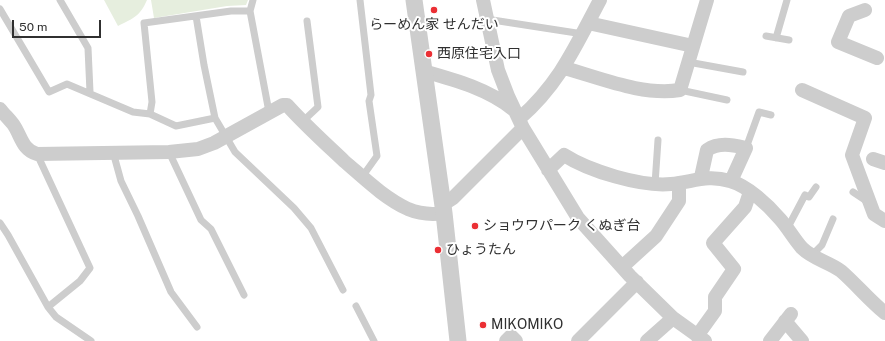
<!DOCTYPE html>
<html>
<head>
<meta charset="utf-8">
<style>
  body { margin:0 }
  #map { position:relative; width:885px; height:341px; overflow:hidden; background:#fff; font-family:"Public Sans",sans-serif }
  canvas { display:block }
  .scale { position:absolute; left:12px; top:20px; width:89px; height:18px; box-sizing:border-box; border:2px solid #303030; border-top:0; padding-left:5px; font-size:12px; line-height:14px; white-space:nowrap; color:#303030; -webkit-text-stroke:3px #fff; paint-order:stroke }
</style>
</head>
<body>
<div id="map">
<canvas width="885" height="341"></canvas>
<div class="scale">50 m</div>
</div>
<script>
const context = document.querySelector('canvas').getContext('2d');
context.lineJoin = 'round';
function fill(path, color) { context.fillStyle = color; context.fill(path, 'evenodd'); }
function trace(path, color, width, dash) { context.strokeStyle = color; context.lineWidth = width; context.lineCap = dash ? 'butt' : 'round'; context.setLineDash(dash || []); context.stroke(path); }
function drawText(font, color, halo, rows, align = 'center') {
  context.font = font + ' "Public Sans","Noto Sans JP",sans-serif'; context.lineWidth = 4; context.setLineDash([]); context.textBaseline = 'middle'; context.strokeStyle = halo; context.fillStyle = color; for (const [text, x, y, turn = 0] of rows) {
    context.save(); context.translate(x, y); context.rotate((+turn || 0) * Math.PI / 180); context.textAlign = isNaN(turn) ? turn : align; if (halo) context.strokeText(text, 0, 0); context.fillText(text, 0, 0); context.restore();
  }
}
fill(new Path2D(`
  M104,0H147C140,16 134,18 118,26Z
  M151,0H248L246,5L227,6L154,18Z`), '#e6eede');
trace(new Path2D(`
  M60,0L88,48L90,92
  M360,0L371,95L369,101L377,156L362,177
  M0,9L49,92L67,84L133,112L150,114L176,126L215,118L235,152L294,208L311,228L343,290
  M250,11L253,0
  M196,16L204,65L215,118
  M486,19L583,34
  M766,36L789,40
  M776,38L787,0
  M688,62L743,72
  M680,90L727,100
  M150,114L152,102L144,23L231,11H250L269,112
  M302,122L318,107L307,21
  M746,148L759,112L771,115
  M113,152L121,181L138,216L171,292L197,327
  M169,152L201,220L211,229L244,295
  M655,184L658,140
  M853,192L868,202
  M0,223L8,235L48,307L80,281L90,268L37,154
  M787,229L805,195L809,197L816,187
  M811,256L822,245L833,219
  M356,306L374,341
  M48,307L56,317L91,341`), '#cdcdcd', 7);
trace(new Path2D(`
  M483,0L498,70L508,96L523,128L578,218L630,276L673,318L705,341
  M865,10L849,16L838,42L877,58
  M588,23L693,46
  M564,68C601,78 642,96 680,90L707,0
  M423,71C455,80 488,89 514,110
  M802,90L865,118L852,155L874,214L885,221
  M0,109C4,114 9,119 13,124C21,135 22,150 37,154L169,152L198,149L214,143L283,105H287C305,125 325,143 344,161C364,178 384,198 408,209C420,214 431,215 444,213
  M519,119C560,83 575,47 600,0
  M873,159L885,163
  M548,170L564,155C589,171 641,187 671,184C693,182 707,174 730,181C748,186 768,205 780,219C788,228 794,239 802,248C813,259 829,262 841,271C856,284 869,300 885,313
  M701,177L707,150C719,142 732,145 746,148L731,181
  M442,205L453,198L523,128
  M622,267L656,236L679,201V183
  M785,321L802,341
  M697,336L715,311V297L734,269L713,243L745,207L750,192
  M506,341L511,336L516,341
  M578,341L637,282
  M647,341L673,318
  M770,341L791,314`), '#cdcdcd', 14);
trace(new Path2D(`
  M414,0L444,213L458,341`), '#cdcdcd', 17);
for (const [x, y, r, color] of [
  [434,10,4,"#eb2f34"],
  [429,54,4,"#eb2f34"],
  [475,226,4,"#eb2f34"],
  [438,250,4,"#eb2f34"],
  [483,325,4,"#eb2f34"]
]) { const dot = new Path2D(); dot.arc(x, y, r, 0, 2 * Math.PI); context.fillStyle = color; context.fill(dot); trace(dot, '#fff', 1.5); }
drawText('14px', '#303030', '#fff', [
  ["らーめん家 せんだい",434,25,"center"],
  ["西原住宅入口",437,54],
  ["ショウワパーク くぬぎ台",483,226],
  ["ひょうたん",446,250],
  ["MIKOMIKO",491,325]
], 'left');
</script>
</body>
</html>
